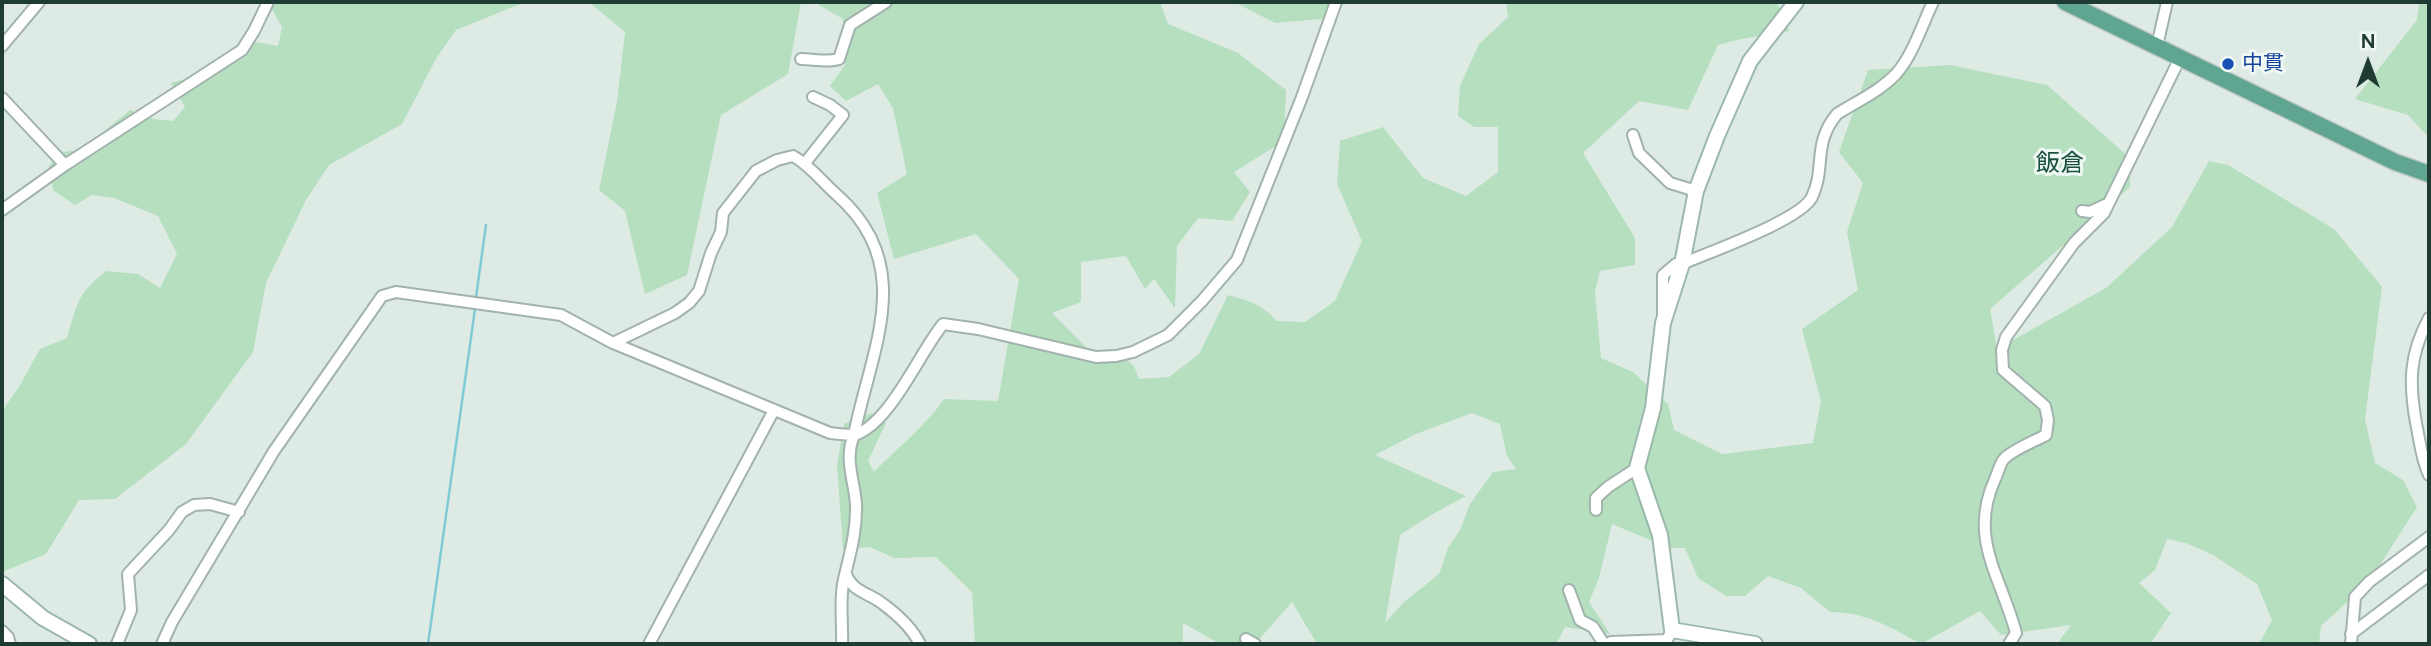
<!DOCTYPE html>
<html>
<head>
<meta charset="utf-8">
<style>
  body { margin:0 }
  #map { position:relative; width:2431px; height:646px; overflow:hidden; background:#deebe5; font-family:Figtree,sans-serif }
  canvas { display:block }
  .frame { position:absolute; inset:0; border:4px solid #1e3c33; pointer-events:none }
  .north { position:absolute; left:2333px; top:28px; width:70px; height:70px; -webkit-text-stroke:5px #eff8f3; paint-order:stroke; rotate:0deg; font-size:19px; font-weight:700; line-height:28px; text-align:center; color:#1e3c33 }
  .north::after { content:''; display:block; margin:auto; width:24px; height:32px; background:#1e3c33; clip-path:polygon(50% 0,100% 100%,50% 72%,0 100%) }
</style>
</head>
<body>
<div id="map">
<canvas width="2431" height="646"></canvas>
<div class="frame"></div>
<div class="north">N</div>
</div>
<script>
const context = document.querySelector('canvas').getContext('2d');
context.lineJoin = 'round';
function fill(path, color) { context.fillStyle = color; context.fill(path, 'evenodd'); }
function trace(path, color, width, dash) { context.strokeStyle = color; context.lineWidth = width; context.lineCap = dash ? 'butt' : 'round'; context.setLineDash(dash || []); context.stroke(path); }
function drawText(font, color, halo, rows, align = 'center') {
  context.font = font + ' Figtree,"Noto Sans JP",sans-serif'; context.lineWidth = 6; context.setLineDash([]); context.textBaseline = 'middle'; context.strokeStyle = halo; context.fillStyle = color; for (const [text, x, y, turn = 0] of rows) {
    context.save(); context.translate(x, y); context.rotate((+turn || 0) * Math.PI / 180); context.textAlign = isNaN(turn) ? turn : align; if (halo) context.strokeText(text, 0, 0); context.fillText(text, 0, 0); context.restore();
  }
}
fill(new Path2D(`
  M268,2H525L456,30L437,57L402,124L329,165L306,200L266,283L253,352L186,444L115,499L79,500L46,554L2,572V411L19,387L40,349L67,338C77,304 77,294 106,271L138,274L160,288L177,254L158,216L114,198L92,195L75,205L53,190L49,166L62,152L81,150L130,110L154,119L173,121L185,107L171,83L219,69L256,42L278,46L282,27Z
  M589,2H801L788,74L721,115L687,275L645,294L625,211L599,190L617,102L625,32Z
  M814,2H1160L1168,24L1238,53L1286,90L1284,141L1234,172L1250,192L1232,221L1198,218L1177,246L1175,308L1154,279L1145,289L1126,256L1081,262V302L1052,313L1091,352L1115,351L1134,366L1139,379L1169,377L1199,354L1228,295C1248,300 1263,305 1277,321L1305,322L1335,301L1362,241L1337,184L1340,141L1383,127L1423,178L1466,196L1498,172V127H1474L1458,116L1460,86L1479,44L1508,17L1506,2H1775L1778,5L1789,31L1741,39L1718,45L1688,110L1639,101L1583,153L1635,238V265L1600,271L1595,292L1601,358L1633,372L1668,404L1674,430L1722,454L1813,443L1821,401L1802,329L1858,290L1847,232L1863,183L1839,152L1868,70L1950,65L2047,85L2130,158V187L1990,309L1997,349L2106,288L2172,227L2209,161L2228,165L2334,229L2382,287L2365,419L2375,463L2403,480L2417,507L2369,582L2321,626L2319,644H2259L2272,620L2257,584L2213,555L2186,543L2167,539L2155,570L2139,583L2171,613L2150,644H2057L2071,625L2001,635L1980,611L1921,644C1890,627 1866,612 1830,612L1801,588L1768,576L1745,596H1726L1698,578L1685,548H1669L1612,524L1599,578L1589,602L1610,634L1565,627L1556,644H1317L1292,602L1255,644H1220L1183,623V644H975L972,592L936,557L894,558L870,547L843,549L837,465L844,424L871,413L886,423L868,461L874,472C897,448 925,427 944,399L998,401L1019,279L976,234L894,259L877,193L907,174L893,108L878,84L846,101L830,86L845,65L843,19ZM1472,413L1500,424L1507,456L1516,469L1493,472L1470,504L1460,530L1448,548L1439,574L1404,602L1385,623L1400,535L1431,515L1466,496L1375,455L1416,434Z
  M1234,2H1345L1334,18L1275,23Z
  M2419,2H2429V138L2408,115L2355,99L2417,20Z`), '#b5dfbf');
trace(new Path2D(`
  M476,297L486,225
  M428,644L475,309`), '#80cad6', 2.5);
const street = new Path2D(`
  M2,46L39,2
  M2157,46L2167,2
  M801,59C814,59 826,63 839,59L850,25L886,2
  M2,98L65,165
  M1633,135L1639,153L1670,183L1696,191
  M805,163L843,115L830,105L813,97
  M2,210L65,165L242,50L254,31L268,2
  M2082,211L2090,212L2109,203
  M1663,315V275L1676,264H1682C1709,252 1801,220 1812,197C1826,168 1812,144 1837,114C1856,102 1880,91 1896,74C1913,55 1922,25 1933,2
  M2429,318C2409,355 2409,383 2416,423C2420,441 2421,458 2429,475
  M613,343L675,313L689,303L699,291L711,253L721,232L723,213L756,171L777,160L793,156C811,166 822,182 837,195C918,266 871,349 854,435C844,459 854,479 856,504C857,530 850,554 844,579C839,597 843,625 842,644
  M1596,510V498L1608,487L1637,468
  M846,574C852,592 870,593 883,604C898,615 912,628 920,644
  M1569,590L1580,620L1593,627L1604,644
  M2,631L8,637L10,644
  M2351,634L2429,575
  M1246,639L1255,644
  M117,644L131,610L128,574L169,530L182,512L194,505L210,504L239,512
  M162,644L172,622L274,451L382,296L396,292L561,315L613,343L830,433C839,434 849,436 857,434C891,421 920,352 943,324L978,329L1096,357L1116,356L1133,352L1168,335L1202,301L1237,260L1302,97L1336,2
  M649,644L774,410
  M1608,644L1611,642L1667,640L1672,630
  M2009,644L2016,633C2001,576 1968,539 1995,479C1998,473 2000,463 2004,459C2012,450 2035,441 2046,435L2048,420L2045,406L2003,370L2002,350L2006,337L2074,243L2104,213L2180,58
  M2351,644L2355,597L2369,582L2429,537`);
const secondary = new Path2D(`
  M2,584L43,618L89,644
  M1755,644L1672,630L1660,535L1637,468L1653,408L1663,323L1682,264L1696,191L1717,136L1750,61L1796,2`);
const primary = new Path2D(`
  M2065,2L2395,162L2429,174`);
trace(street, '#a1b3ac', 14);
trace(secondary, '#9cb8ad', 18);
trace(primary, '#c0c8c6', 19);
trace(street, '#fff', 10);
trace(secondary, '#fff', 14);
trace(primary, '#5fa591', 16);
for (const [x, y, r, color] of [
  [2228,64,7,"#1a4fb4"]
]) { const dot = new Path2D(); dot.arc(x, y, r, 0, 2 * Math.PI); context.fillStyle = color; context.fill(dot); trace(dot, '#eff8f3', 2.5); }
drawText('21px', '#164399', '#eff8f3', [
  ["中貫",2242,64]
], 'left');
drawText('24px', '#195041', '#eff8f3', [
  ["飯倉",2060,164]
]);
</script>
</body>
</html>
